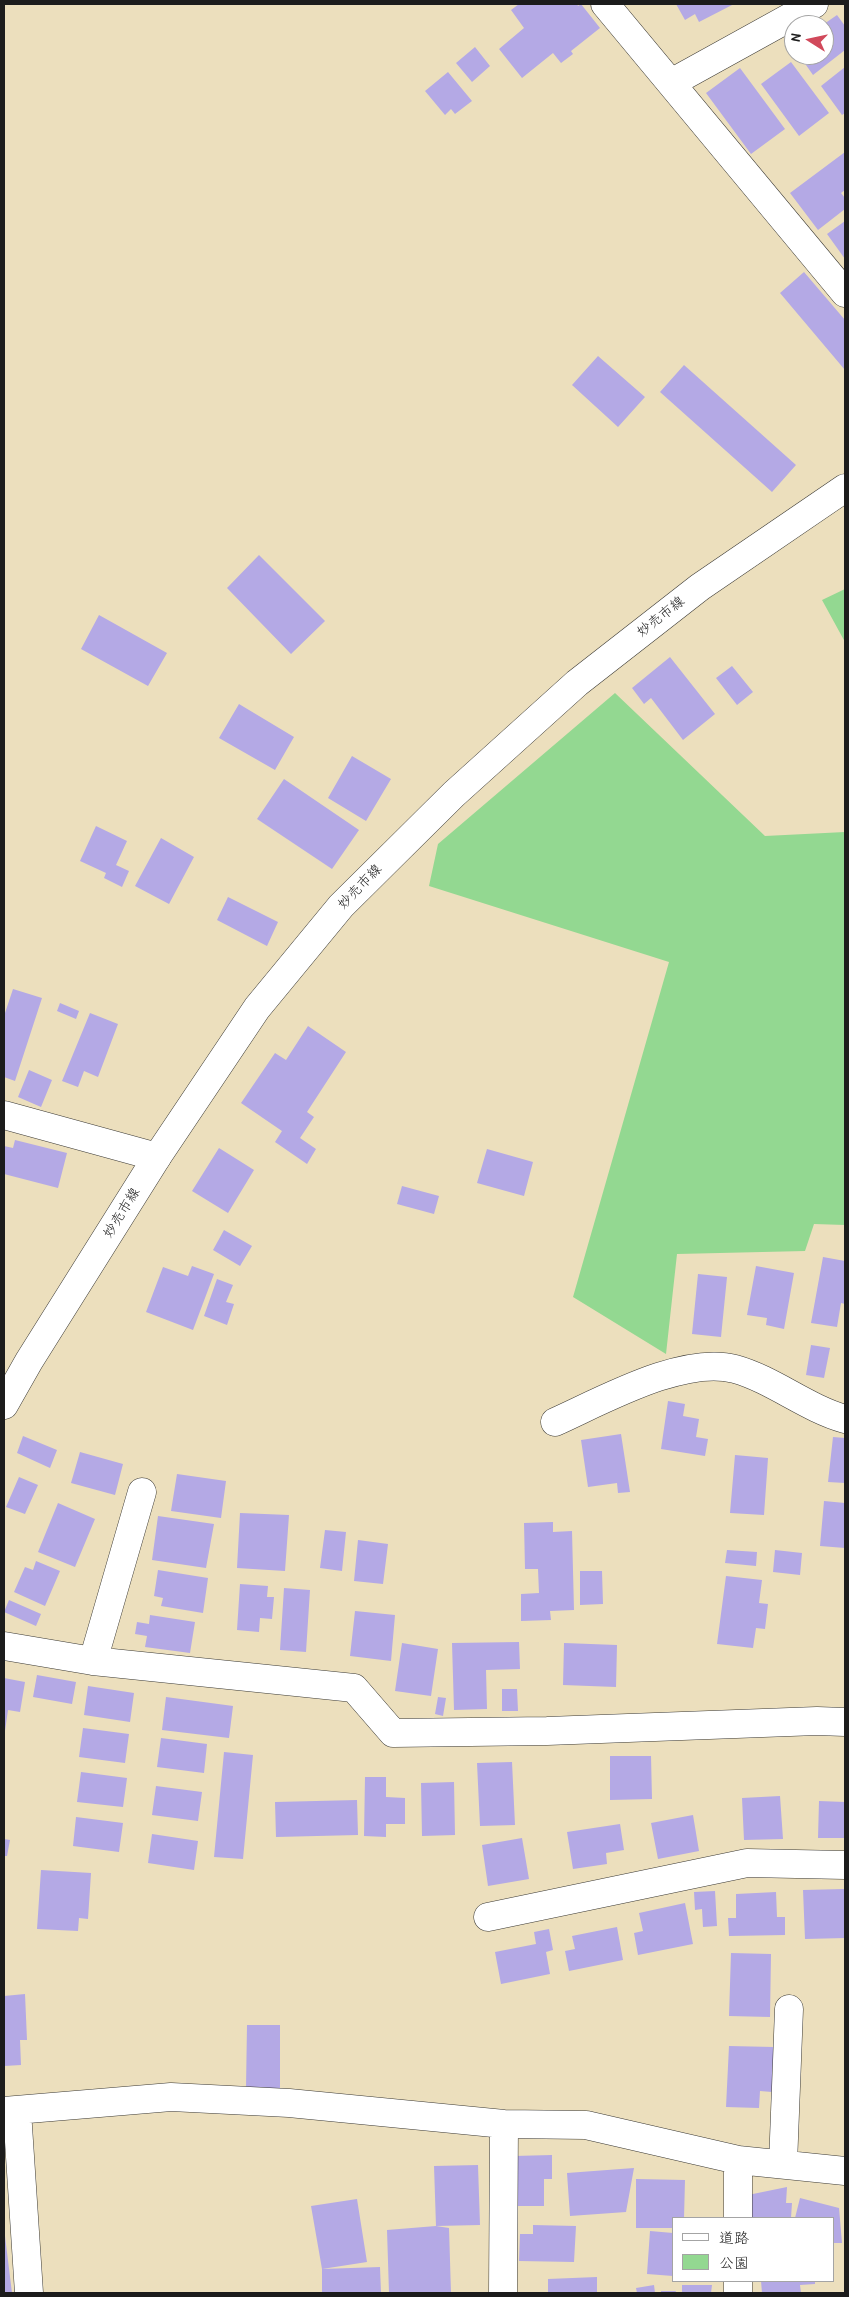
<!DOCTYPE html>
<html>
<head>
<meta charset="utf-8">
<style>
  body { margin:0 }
  #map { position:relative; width:849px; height:2297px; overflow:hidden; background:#ecdfbd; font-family:"Patrick Hand","Klee One",sans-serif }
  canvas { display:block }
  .frame { position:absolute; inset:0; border:5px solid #1c1c1c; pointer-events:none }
  .legend { position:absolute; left:672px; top:2217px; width:162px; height:65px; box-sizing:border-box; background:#fff; border:1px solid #a4a4a4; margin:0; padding:6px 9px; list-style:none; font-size:15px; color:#1c1c1c }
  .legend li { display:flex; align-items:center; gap:10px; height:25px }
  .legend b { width:25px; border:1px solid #a4a4a4 }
  .north { position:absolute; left:784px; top:15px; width:50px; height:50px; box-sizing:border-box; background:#fff; border:1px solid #a4a4a4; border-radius:50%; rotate:280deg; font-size:14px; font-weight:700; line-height:20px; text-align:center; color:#1c1c1c }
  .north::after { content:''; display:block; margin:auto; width:18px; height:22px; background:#d1495b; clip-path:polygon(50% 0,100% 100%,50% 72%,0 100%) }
</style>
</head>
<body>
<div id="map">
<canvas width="849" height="2297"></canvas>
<div class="frame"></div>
<ul class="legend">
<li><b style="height:6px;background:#fff"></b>道路</li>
<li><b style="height:14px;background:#93d891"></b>公園</li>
</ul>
<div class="north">N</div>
</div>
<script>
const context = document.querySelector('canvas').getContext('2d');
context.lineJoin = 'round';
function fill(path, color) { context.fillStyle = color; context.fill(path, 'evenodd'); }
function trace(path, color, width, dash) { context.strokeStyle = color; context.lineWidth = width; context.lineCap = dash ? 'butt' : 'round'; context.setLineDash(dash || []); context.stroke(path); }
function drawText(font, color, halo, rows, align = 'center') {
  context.font = font + ' "Patrick Hand","Klee One",sans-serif'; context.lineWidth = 5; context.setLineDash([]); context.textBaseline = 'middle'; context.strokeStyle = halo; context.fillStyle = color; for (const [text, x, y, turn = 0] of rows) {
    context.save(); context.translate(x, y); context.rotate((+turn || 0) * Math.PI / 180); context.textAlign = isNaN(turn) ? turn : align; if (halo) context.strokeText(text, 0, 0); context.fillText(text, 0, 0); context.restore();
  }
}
fill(new Path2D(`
  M845,589V642L822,600Z
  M615,693L765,836L845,832V1225L814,1224L805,1251L677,1254L666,1354L573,1297L669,962L429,886L438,844Z`), '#93d891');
fill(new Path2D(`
  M519,4H577L578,6L581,4L600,28L571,51L573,54L561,63L553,53L522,78L499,49L524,28L511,10Z
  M676,4H734L699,22L695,14L685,20Z
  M837,15L845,26V50L813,75L799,55H824V24Z
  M475,47L490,66L472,82L456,63Z
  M791,62L829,113L799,136L761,84Z
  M845,67V113L842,115L821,86Z
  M740,68L785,129L751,154L706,93Z
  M448,72L472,101L455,114L451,109L445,115L425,91Z
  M845,152V190L841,193L845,198V209L818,230L790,193Z
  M845,221V259L827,234Z
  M804,272L845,320V370L780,293Z
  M598,356L645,397L618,427L572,385Z
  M684,365L796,465L772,492L660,392Z
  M259,555L325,621L291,654L227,588Z
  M99,615L167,653L148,686L81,649Z
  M670,657L715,714L683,740L651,698L644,704L632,688Z
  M732,666L753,692L737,705L716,678Z
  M239,704L294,737L275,770L219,738Z
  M352,756L391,779L366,821L328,798Z
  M284,779L359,830L332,869L257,819Z
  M96,826L127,841L116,865L129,871L122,887L104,878L106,873L80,861Z
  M161,838L194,857L169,904L135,886Z
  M228,897L278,922L267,946L217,920Z
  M13,989L42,998L15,1081L4,1077V1016Z
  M60,1003L79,1011L76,1019L57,1011Z
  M90,1013L118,1024L98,1077L84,1071L78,1087L62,1081Z
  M308,1026L346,1052L307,1112L314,1117L300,1138L316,1149L307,1164L275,1142L282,1131L241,1103L275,1053L286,1060Z
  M29,1070L52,1080L41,1107L18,1097Z
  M15,1140L67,1153L58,1188L4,1174V1146L13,1148Z
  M219,1148L254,1170L228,1213L192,1191Z
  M487,1149L533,1162L524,1196L477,1183Z
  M402,1186L439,1196L434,1214L397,1204Z
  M224,1230L252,1246L240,1266L213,1250Z
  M823,1257L845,1261V1304L841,1303L837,1327L811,1323Z
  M192,1266L214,1274L193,1330L146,1312L163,1267L188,1276Z
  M756,1266L794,1273L784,1329L766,1325L767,1318L747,1315Z
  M698,1274L727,1277L721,1337L692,1334Z
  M217,1279L233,1285L226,1302L234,1304L227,1325L204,1316Z
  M811,1345L830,1348L824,1378L806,1375Z
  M668,1401L685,1404L683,1416L699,1419L696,1437L708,1439L705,1456L661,1449Z
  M621,1434L630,1492L618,1493L617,1483L588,1487L581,1440Z
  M23,1436L57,1450L50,1468L17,1453Z
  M833,1437L845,1438V1483L828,1482Z
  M80,1452L123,1464L115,1495L71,1483Z
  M735,1455L768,1458L764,1515L730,1513Z
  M177,1474L226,1481L221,1518L171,1511Z
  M19,1477L38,1485L25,1514L6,1507Z
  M824,1501L845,1503V1548L820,1546Z
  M58,1503L95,1519L75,1567L38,1552Z
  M240,1513L289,1515L285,1571L237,1568Z
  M158,1516L214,1524L206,1568L152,1560Z
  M553,1522V1532L572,1531L574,1610L550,1611L551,1620L521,1621V1594L539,1593L538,1569H525L524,1523Z
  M325,1530L346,1532L342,1571L320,1568Z
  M358,1540L388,1544L383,1584L354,1581Z
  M727,1550L757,1552L756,1566L725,1563Z
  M775,1550L802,1553L800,1575L773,1572Z
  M36,1561L60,1571L45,1606L14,1592L25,1567L33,1570Z
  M158,1570L208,1578L203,1613L161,1606L163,1598L154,1596Z
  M580,1571H602L603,1604L580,1605Z
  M726,1576L762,1580L759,1603L768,1604L765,1629L756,1628L753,1648L717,1644Z
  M240,1584L268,1586L267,1597H274L272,1619L260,1618L259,1632L237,1630Z
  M284,1588L310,1590L306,1652L280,1650Z
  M9,1600L41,1614L36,1626L4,1612Z
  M355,1611L395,1615L391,1661L350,1656Z
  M150,1615L195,1622L190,1653L145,1647L147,1636L135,1634L137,1622L149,1624Z
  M519,1642L520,1669L486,1670L487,1709L454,1710L452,1643Z
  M402,1643L438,1649L431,1696L395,1691Z
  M564,1643L617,1645L616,1687L563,1685Z
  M37,1675L76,1682L72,1704L33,1697Z
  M4,1678L25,1682L20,1712L8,1710L5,1731Z
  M88,1686L134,1693L130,1722L84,1715Z
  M502,1689H517L518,1711H502Z
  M166,1697L233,1706L229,1738L162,1730Z
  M438,1697L446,1698L443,1716L435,1714Z
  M83,1728L129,1734L125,1763L79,1757Z
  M161,1738L207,1744L204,1773L157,1767Z
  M224,1752L253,1755L243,1859L214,1857Z
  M610,1756H651L652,1799L610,1800Z
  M512,1762L515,1825L480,1826L477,1763Z
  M81,1772L127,1778L123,1807L77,1802Z
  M365,1777H386V1797L405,1798V1824H386V1837L364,1836Z
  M454,1782L455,1835L422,1836L421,1783Z
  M156,1786L202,1792L198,1821L152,1815Z
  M780,1796L783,1839L744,1840L742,1798Z
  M357,1800L358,1835L276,1837L275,1802Z
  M819,1801L845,1802V1838H818Z
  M693,1815L699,1851L658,1859L651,1823Z
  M76,1817L123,1823L119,1852L73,1846Z
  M620,1824L624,1850L606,1853L607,1864L573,1869L567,1832Z
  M152,1834L198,1841L194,1870L148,1863Z
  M522,1838L529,1879L488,1886L482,1845Z
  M4,1839L10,1840L7,1856H4Z
  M41,1870L91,1873L88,1919L79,1918L78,1931L37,1929Z
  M844,1889L845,1938L805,1939L803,1890Z
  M715,1891L717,1926L703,1927L702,1909L695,1910L694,1892Z
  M776,1892L777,1917H785V1935L729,1936L728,1918H736V1894Z
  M685,1903L693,1944L638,1955L634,1933L643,1931L639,1913Z
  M617,1927L623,1960L569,1971L565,1951L575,1949L572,1936Z
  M549,1929L553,1950L546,1952L550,1974L501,1984L495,1952L536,1944L534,1932Z
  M731,1953L771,1954L770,2017L729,2016Z
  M25,1994L27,2040H20L21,2065L4,2066V1996Z
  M247,2025H280V2088H246Z
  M729,2046L774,2047L772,2092L760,2091L759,2108L726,2107Z
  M552,2155V2179H544V2206H514V2156Z
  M478,2165L480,2225L436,2226L434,2166Z
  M634,2168L626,2212L570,2216L567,2173Z
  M636,2179L685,2180L684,2218H673V2228H636Z
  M787,2187L786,2203H792L791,2218H747L748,2195Z
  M800,2198L839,2208L842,2243H833V2218H795Z
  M357,2199L367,2262L322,2269L311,2206Z
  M533,2225L576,2226L574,2262L519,2261L520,2234H533Z
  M436,2226L449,2228L451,2293H389L387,2230Z
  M650,2231L673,2233V2276L647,2274Z
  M4,2236H5L12,2293H4Z
  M380,2267L381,2293H322V2269Z
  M597,2277V2293H548V2279Z
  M761,2281H815V2284L800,2285L801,2293H762Z
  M654,2285L655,2293H637L636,2288Z
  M682,2285H712L711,2293H682Z
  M661,2291H676L675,2293H661Z`), '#b4a9e5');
const minor = new Path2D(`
  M605,4L845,293
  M671,83L814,4
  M4,1115L157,1157
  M555,1422C602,1401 683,1355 735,1369C774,1380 806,1408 845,1419
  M4,1646L93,1661L354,1688L393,1733L547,1731L817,1721L845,1722
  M93,1661L142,1492
  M488,1917L747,1863L845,1865
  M4,2111L171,2097L289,2103L504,2124L586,2125L738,2160L845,2171
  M17,2111L29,2293
  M783,2164L789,2009
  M738,2218V2160
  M503,2293L504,2124
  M738,2293V2281`);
const major = new Path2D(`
  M4,1405L29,1361L157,1157L257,1008L341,906L454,794L577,683L700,587L845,488`);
trace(minor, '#3b3934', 29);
trace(major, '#3b3934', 29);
trace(minor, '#fff', 28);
trace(major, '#fff', 28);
drawText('14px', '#1c1c1c', '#fff', [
  ["妙売市線",661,617,-38],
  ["妙売市線",360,887,-46],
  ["妙売市線",122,1213,-58]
]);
</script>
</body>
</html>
